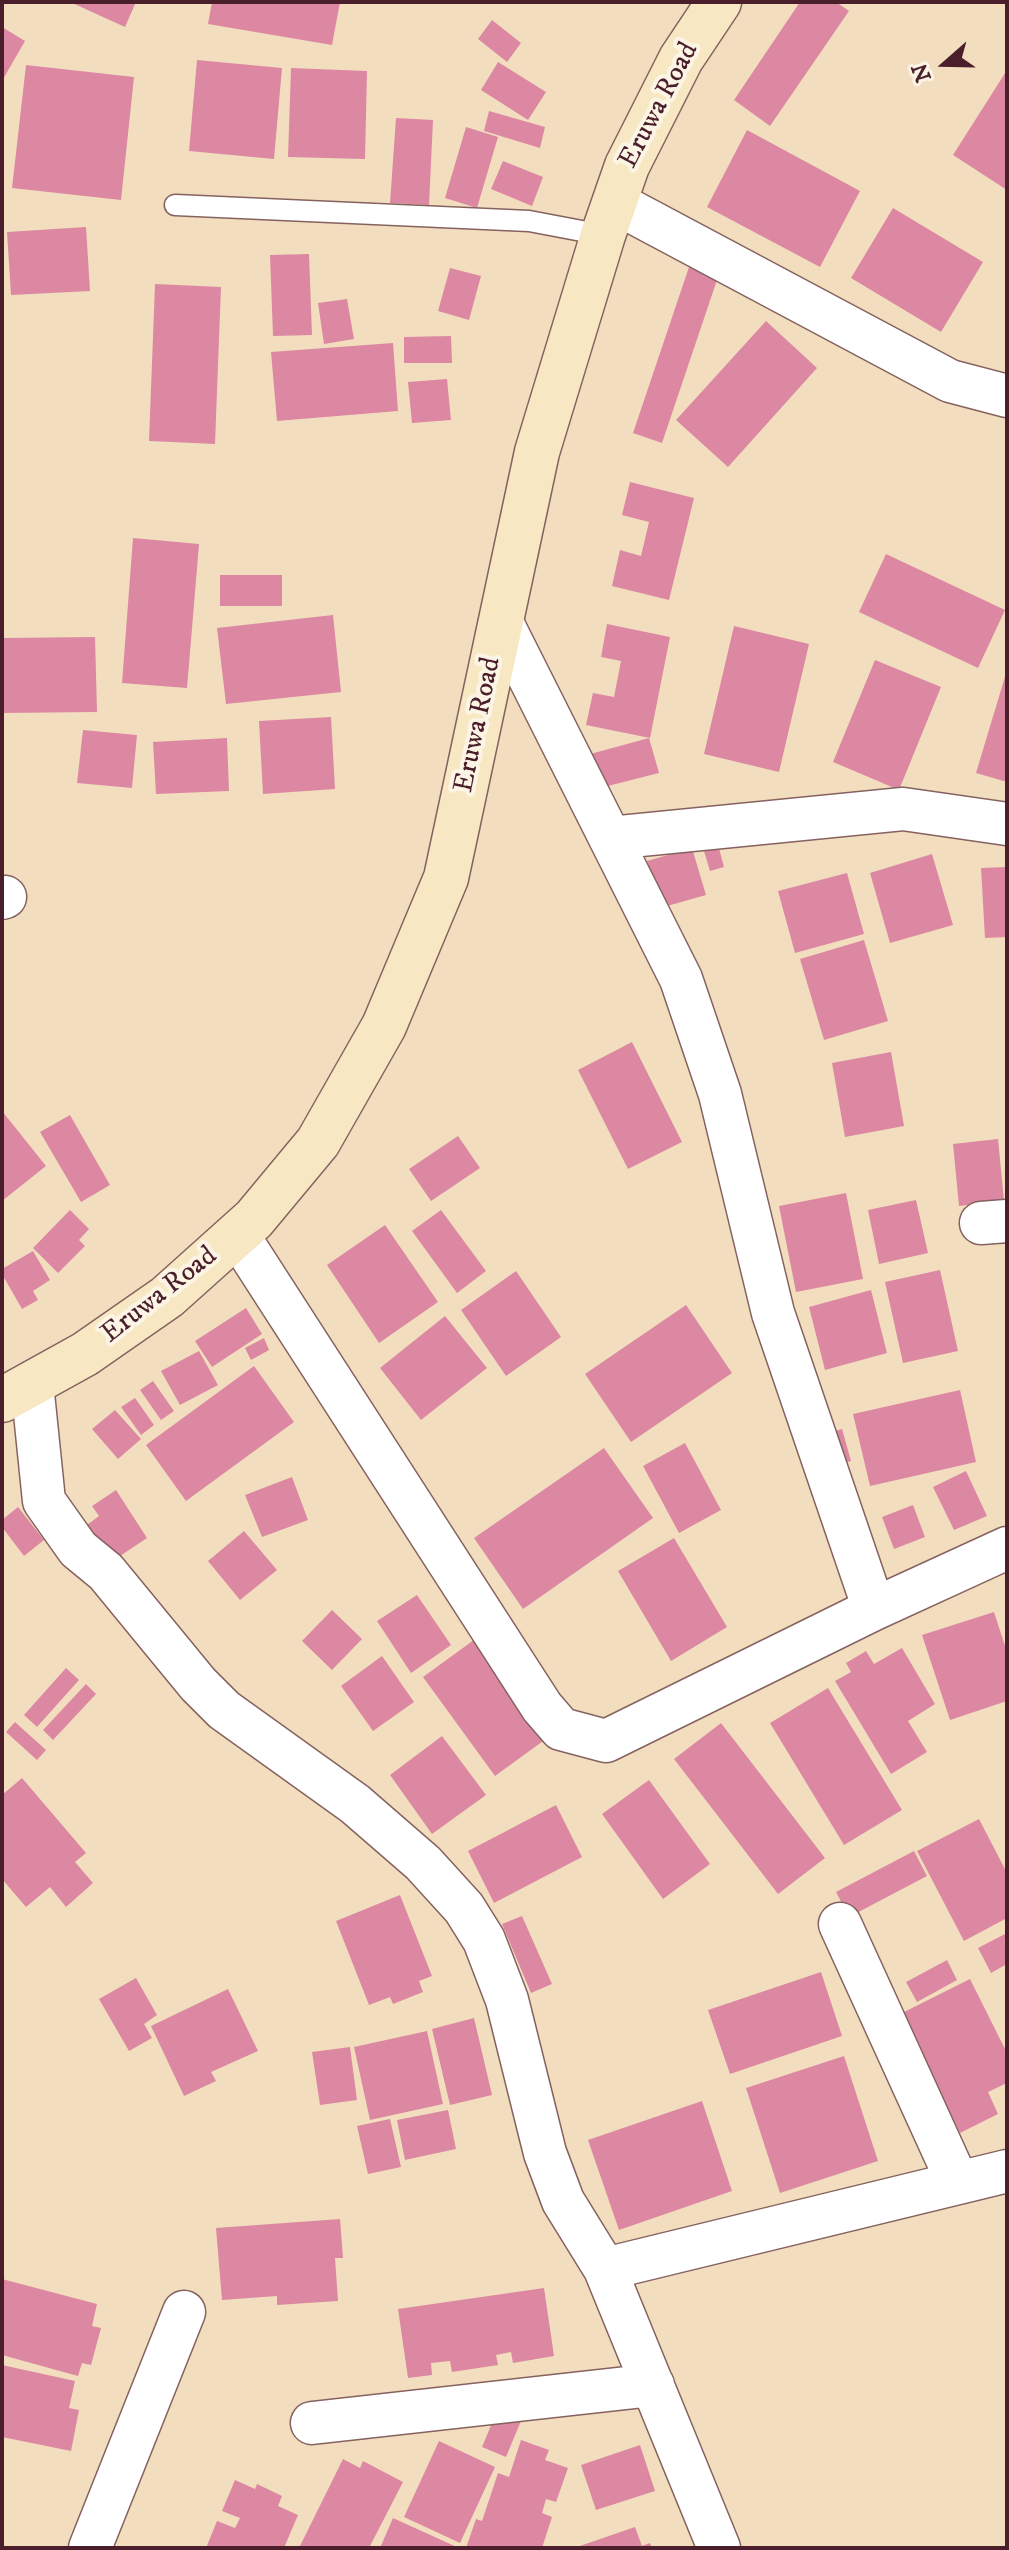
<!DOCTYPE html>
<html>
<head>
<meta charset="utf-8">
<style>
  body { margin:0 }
  #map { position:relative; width:1009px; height:2550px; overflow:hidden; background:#f2debf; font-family:"IM FELL DW Pica",serif }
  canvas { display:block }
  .frame { position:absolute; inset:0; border:4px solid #4a1f2b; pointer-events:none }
  .north { position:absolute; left:905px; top:24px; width:80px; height:80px; -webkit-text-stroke:6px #fcf5e5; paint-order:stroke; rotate:250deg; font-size:22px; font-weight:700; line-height:32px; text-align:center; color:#4a1f2b }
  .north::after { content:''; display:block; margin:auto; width:28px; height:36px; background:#4a1f2b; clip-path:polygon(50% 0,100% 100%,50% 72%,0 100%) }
</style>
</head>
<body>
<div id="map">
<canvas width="1009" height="2550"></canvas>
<div class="frame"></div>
<div class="north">N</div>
</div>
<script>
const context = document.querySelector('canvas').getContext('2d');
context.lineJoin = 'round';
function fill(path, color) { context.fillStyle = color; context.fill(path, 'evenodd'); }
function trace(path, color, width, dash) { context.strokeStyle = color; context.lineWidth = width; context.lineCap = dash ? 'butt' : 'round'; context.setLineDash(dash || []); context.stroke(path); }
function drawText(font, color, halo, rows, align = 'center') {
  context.font = font + ' "IM FELL DW Pica",serif'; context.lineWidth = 8; context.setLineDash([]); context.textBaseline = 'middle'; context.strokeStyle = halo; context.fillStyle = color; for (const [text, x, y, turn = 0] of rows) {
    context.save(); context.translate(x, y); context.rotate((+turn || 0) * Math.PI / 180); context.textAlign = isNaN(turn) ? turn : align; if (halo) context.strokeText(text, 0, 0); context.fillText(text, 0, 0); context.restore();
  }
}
fill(new Path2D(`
  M70,2H136L125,27Z
  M212,2H340L332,45L208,24Z
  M800,2H836L849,11L770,126L734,100Z
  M492,20L521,43L507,62L478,39Z
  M2,27L25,41L2,81Z
  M197,60L282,68L274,159L189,151Z
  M498,62L546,92L528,120L481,90Z
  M26,65L134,77L121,200L12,188Z
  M291,68L367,71L365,159L288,157Z
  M1007,70V190L953,155Z
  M489,111L545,127L540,148L484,131Z
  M396,118L433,120L429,205L390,203Z
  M466,127L498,137L477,208L445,198Z
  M747,130L860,191L820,267L707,207Z
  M503,161L543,177L532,206L491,189Z
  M893,208L983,262L941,332L851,278Z
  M86,227L90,291L11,295L7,232Z
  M309,254L312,335L273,336L270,255Z
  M689,267L718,277L662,443L633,433Z
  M450,268L481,276L469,320L438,311Z
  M155,284L221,287L215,444L149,441Z
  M347,299L354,339L324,344L318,303Z
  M766,321L817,368L728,467L676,420Z
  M451,336L452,363H404V337Z
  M393,343L398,411L277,421L271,352Z
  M447,379L451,420L412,423L408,382Z
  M630,482L694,498L669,600L612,586L620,550L641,556L649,522L622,515Z
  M133,538L199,544L187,688L122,683Z
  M886,554L1005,610L978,668L859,612Z
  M220,575H282V606H220Z
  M333,615L341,692L226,704L217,628Z
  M607,624L670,637L650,738L586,725L593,693L614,697L621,661L601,657Z
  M734,626L809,644L779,772L704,754Z
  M95,637L97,712L2,713V638Z
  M875,660L941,687L899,790L833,762Z
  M1007,670V782L976,773Z
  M331,717L335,789L263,794L259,721Z
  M83,730L137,735L132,788L77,783Z
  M227,738L229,791L156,794L153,742Z
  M649,738L659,773L592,790L583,756Z
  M716,837L724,867L710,871L701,841Z
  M692,848L706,895L660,908L647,861Z
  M932,854L953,925L890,943L870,873Z
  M1007,867V937L985,938L981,868Z
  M847,873L864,934L795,953L778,891Z
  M864,940L888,1021L824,1040L800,959Z
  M632,1042L682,1142L628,1169L578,1070Z
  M891,1052L904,1126L845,1137L832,1063Z
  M2,1111L46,1166L2,1201Z
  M70,1115L110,1185L81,1202L40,1132Z
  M458,1136L480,1168L431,1201L409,1169Z
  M998,1139L1004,1201L959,1206L953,1144Z
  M846,1193L863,1279L796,1292L779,1206Z
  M916,1200L928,1253L879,1264L868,1210Z
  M70,1210L89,1229L79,1240L85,1246L58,1273L33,1248Z
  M441,1210L486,1271L457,1293L412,1231Z
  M385,1225L438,1302L379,1343L327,1265Z
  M33,1251L50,1280L33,1291L38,1300L22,1309L2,1274V1269Z
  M940,1270L958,1351L903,1363L885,1282Z
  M516,1271L561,1337L506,1376L461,1310Z
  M871,1290L887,1353L825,1370L809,1307Z
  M686,1305L732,1373L631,1442L585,1374Z
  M246,1308L262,1334L212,1367L195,1341Z
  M445,1316L487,1368L421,1420L380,1368Z
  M264,1338L269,1350L251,1360L245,1348Z
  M199,1351L218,1385L180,1405L161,1371Z
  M254,1366L294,1422L186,1501L146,1445Z
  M153,1381L174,1411L161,1420L140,1390Z
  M960,1390L976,1462L870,1486L853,1414Z
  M135,1398L154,1425L141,1435L121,1407Z
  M115,1410L141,1439L118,1459L92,1429Z
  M842,1429L851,1461L831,1467L822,1435Z
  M685,1443L721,1510L679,1533L643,1466Z
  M604,1448L653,1518L523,1609L474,1538Z
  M966,1471L987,1516L954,1530L933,1487Z
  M292,1477L308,1520L262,1537L245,1495Z
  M116,1490L147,1538L111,1562L87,1525L99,1516L92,1506Z
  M913,1505L925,1537L894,1549L882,1517Z
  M18,1507L44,1540L24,1556L2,1527V1520Z
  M244,1531L277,1570L240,1600L208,1561Z
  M674,1538L727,1627L671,1661L618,1571Z
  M417,1595L451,1645L411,1673L377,1621Z
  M332,1610L362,1639L332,1670L302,1641Z
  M994,1612L1007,1652V1701L950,1720L922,1635Z
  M478,1637L550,1736L495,1776L423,1677Z
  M902,1648L935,1704L908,1721L927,1752L891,1774L835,1681L851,1672L846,1663L866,1651L874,1664Z
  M382,1656L414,1702L373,1731L341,1686Z
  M66,1668L79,1680L37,1727L24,1715Z
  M86,1684L96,1694L53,1740L43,1730Z
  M828,1688L902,1810L844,1845L770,1723Z
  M15,1722L46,1750L37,1760L6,1732Z
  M721,1723L825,1858L778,1894L674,1759Z
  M442,1736L486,1795L432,1834L390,1775Z
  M22,1778L86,1853L75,1862L93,1883L66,1907L50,1887L26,1907L2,1879V1795Z
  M649,1780L710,1864L663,1899L602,1814Z
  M556,1805L582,1857L494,1903L468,1851Z
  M979,1819L1007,1873V1918L964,1941L917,1851Z
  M914,1851L927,1876L849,1917L836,1892Z
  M400,1895L432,1976L419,1981L423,1992L393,2004L390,1997L369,2005L336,1921Z
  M522,1916L552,1984L531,1993L502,1924Z
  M1007,1933V1964L991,1973L978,1948Z
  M947,1960L957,1980L917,2002L906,1982Z
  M821,1972L842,2036L730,2074L708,2010Z
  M136,1978L157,2015L144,2024L152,2038L129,2051L99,1999Z
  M970,1979L1007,2053V2083L988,2092L998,2114L960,2133L947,2107L944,2108L898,2015Z
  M228,1989L258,2051L211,2072L216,2081L184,2096L151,2026Z
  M474,2018L492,2095L450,2105L432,2029Z
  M427,2031L443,2104L370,2120L354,2047Z
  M350,2047L357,2100L320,2105L312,2052Z
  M844,2056L878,2161L780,2193L746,2088Z
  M702,2101L732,2191L619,2230L588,2140Z
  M448,2110L456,2149L405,2160L397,2120Z
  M390,2119L401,2167L368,2174L357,2126Z
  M340,2219L343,2258H335L338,2301L277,2305V2296L222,2300L216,2228Z
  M2,2279L97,2304L92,2326L101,2328L91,2365L82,2363L78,2376L2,2355Z
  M544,2288L554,2356L513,2363L511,2352L496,2355L498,2365L452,2372L450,2361L431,2363L432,2375L408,2378L398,2309Z
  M2,2365L75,2381L69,2408L79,2410L71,2451L2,2437Z
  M497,2411L521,2421L506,2457L482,2447Z
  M521,2440L549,2450L545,2460L568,2468L556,2502L546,2499L542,2513L552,2517L542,2548H466L476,2519L482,2521L498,2473L509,2477Z
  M439,2441L495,2467L460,2543L404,2517Z
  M640,2445L655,2491L596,2510L581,2465Z
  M343,2459L360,2468L363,2461L403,2482L369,2548H299Z
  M235,2480L255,2489L257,2484L282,2496L278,2506L298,2515L284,2548H206L217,2521L235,2528L240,2518L222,2511Z
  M393,2518L459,2548H380Z
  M635,2527L642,2546L650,2543L652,2548H574Z`), '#dc88a2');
const service = new Path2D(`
  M175,205L529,221L603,235`);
const minor = new Path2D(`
  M614,202L950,381L1007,396
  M501,621L681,979L720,1094L773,1313L874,1609
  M610,838L903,809L1007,824
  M2,898L5,897
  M981,1223L1007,1221
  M237,1234L542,1707L561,1729L606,1741L874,1609L1007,1548
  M32,1384L44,1501L78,1549L106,1572L198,1684L224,1710L355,1804L423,1863L464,1908L484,1940L507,2000L545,2153L563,2201L605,2269L719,2548
  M840,1924L958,2183
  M605,2269L1007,2171
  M312,2423L653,2385
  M90,2548L184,2312`);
const secondary = new Path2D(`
  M2,1400L85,1354L167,1297L254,1219L318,1142L384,1026L446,878L537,452L603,235L627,166L681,59L719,2`);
trace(service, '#85625f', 23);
trace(minor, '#85625f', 45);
trace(secondary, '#85625f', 47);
trace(service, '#fff', 20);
trace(minor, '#fff', 42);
trace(secondary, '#f7e8c3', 44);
drawText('28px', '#4a1f2b', '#fcf5e5', [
  ["Eruwa Road",660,106,-62],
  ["Eruwa Road",479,725,-78],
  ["Eruwa Road",160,1296,-38]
]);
</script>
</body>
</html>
